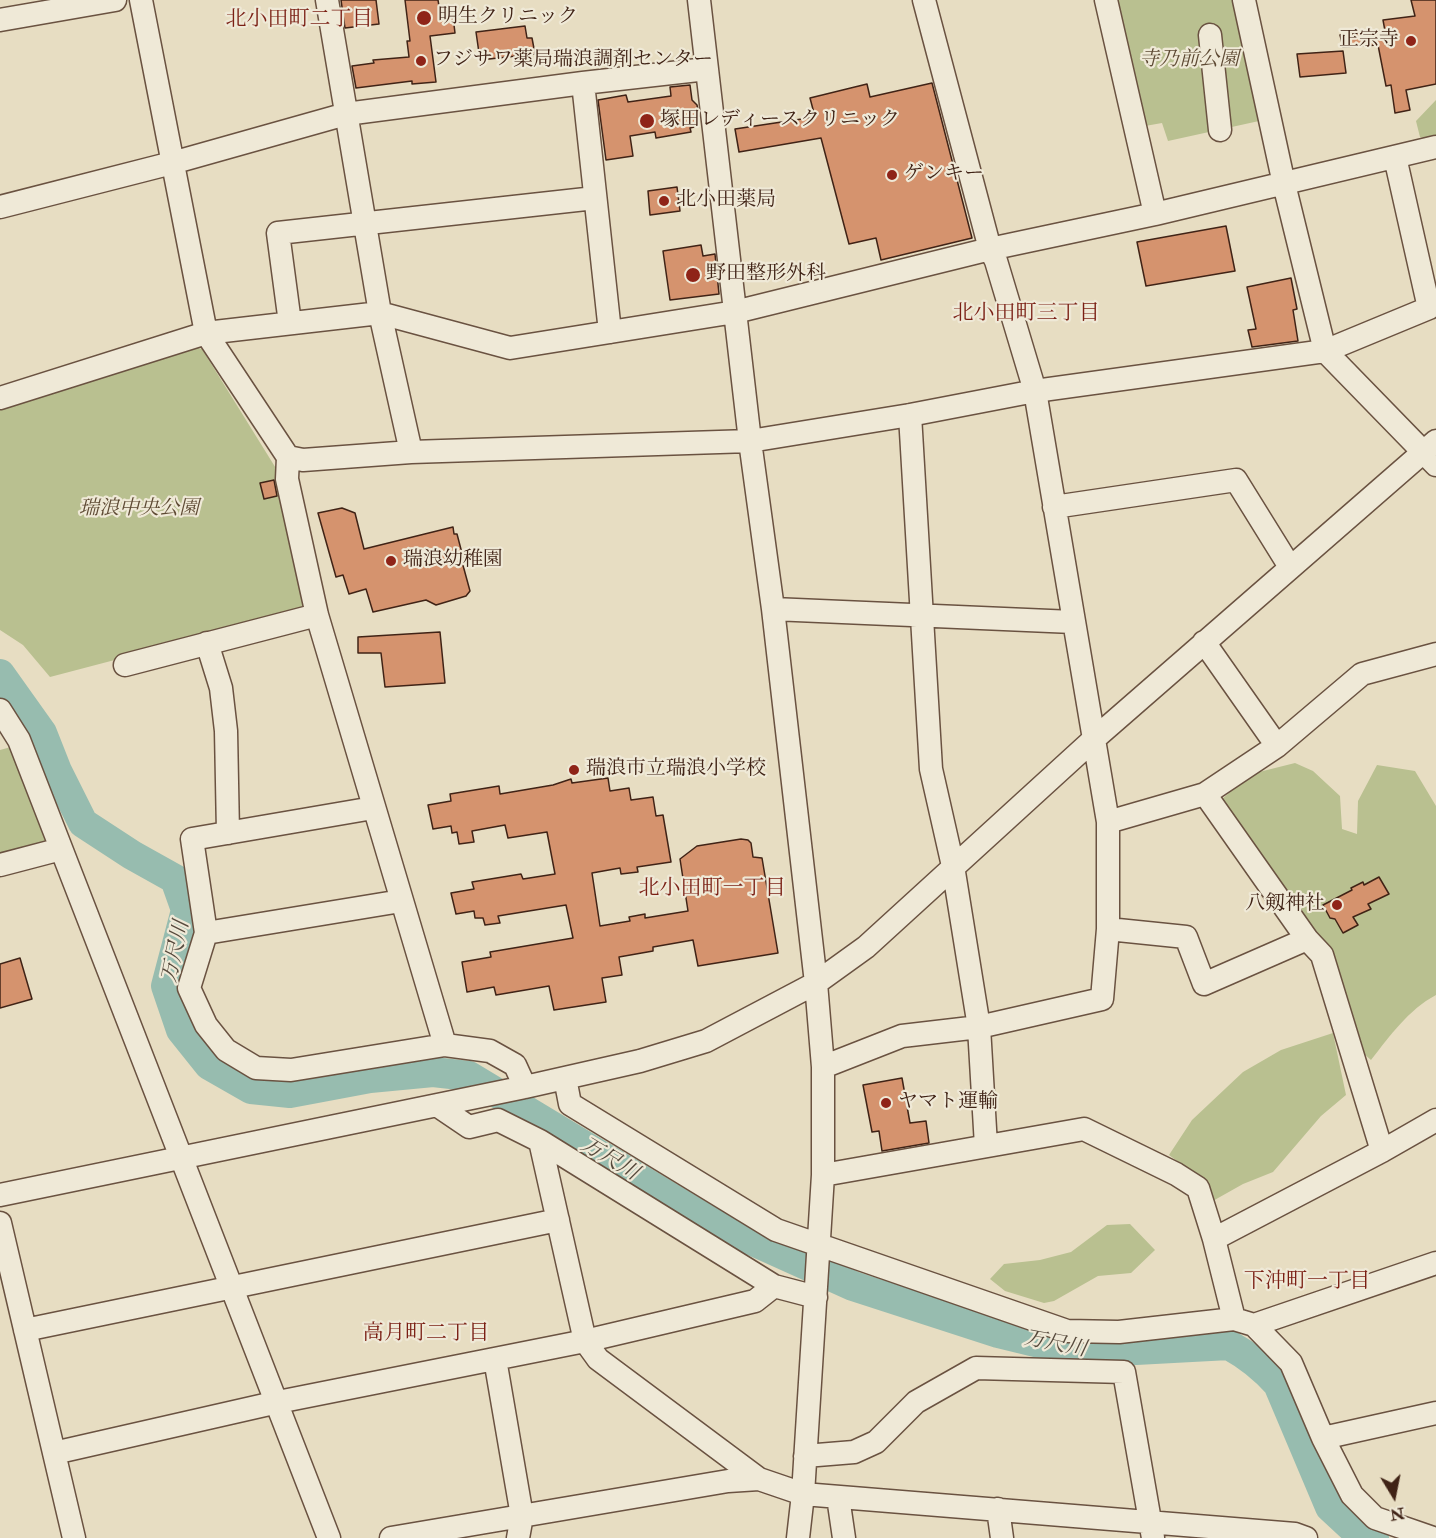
<!DOCTYPE html>
<html>
<head>
<meta charset="utf-8">
<style>
  body { margin:0 }
  #map { position:relative; width:1436px; height:1538px; overflow:hidden; background:#e7ddc2; font-family:"IM FELL Double Pica",serif }
  canvas { display:block }
  .north { position:absolute; left:1364px; top:1466px; width:60px; height:60px; -webkit-text-stroke:4px #efe9d7; paint-order:stroke; rotate:170deg; font-size:16px; font-weight:700; line-height:24px; text-align:center; color:#402316 }
  .north::after { content:''; display:block; margin:auto; width:21px; height:27px; background:#402316; clip-path:polygon(50% 0,100% 100%,50% 72%,0 100%) }
</style>
</head>
<body>
<div id="map">
<canvas width="1436" height="1538"></canvas>
<div class="north">N</div>
</div>
<script>
const context = document.querySelector('canvas').getContext('2d');
context.lineJoin = 'round';
function fill(path, color) { context.fillStyle = color; context.fill(path, 'evenodd'); }
function trace(path, color, width, dash) { context.strokeStyle = color; context.lineWidth = width; context.lineCap = dash ? 'butt' : 'round'; context.setLineDash(dash || []); context.stroke(path); }
function drawText(font, color, halo, rows, align = 'center') {
  context.font = font + ' "IM FELL Double Pica","Noto Serif JP",serif'; context.lineWidth = 4.5; context.setLineDash([]); context.textBaseline = 'middle'; context.strokeStyle = halo; context.fillStyle = color; for (const [text, x, y, turn = 0] of rows) {
    context.save(); context.translate(x, y); context.rotate((+turn || 0) * Math.PI / 180); context.textAlign = isNaN(turn) ? turn : align; if (halo) context.strokeText(text, 0, 0); context.fillText(text, 0, 0); context.restore();
  }
}
fill(new Path2D(`
  M1116,0H1235L1259,121L1168,141L1162,123L1145,126Z
  M1436,100V139L1431,140L1420,137L1416,121Z
  M187,345L202,349L277,470L308,603L301,611L50,677L23,645L0,630V405Z
  M11,747L50,841L0,855V750Z
  M1295,763L1313,771L1340,796L1342,829L1357,834L1358,801L1377,765L1415,771L1436,806V995C1408,1010 1390,1036 1371,1060L1355,1046L1325,943L1274,879L1222,799L1251,774Z
  M1333,1033L1346,1095L1321,1116L1273,1172L1243,1184L1211,1202L1204,1181L1169,1155L1192,1120L1243,1072L1281,1050Z
  M1130,1224L1155,1250L1131,1273L1098,1276L1054,1301L1044,1303L1005,1291L990,1279L1004,1264L1040,1260L1071,1252L1107,1225Z`), '#b9c090');
trace(new Path2D(`
  M0,674L42,733L57,771L83,823L132,855L175,879L186,910L166,986L181,1030L209,1065L251,1089L290,1093L370,1078L433,1072L469,1076L711,1222L853,1286L998,1333L1080,1353L1229,1345C1249,1356 1263,1367 1278,1384L1330,1507L1357,1532L1374,1538`), '#97bcaf', 30);
const building = new Path2D(`
  M341,0H376L379,24L345,28Z
  M405,0H438L441,19L453,17L455,33L430,36L436,82L412,84V81L356,88L352,66L374,63L373,60L409,57L407,41H410Z
  M1411,0H1436V84L1406,90L1410,110L1395,113L1391,85L1386,86L1378,45L1343,47L1340,35L1385,31L1383,20L1415,16Z
  M525,26L527,38H532L535,54L480,60L476,32Z
  M1343,51L1346,73L1300,77L1297,54Z
  M932,83L972,238L881,260L876,238L849,244L821,138L739,152L735,129L815,117L810,98L867,84L870,97Z
  M690,85L692,100L697,105L699,116L694,123V127L690,128L691,132L656,138L655,132L630,136L633,156L606,160L598,100L626,95L628,102L671,96L670,87Z
  M677,187L680,211L650,215L648,191Z
  M1226,226L1235,271L1146,286L1137,242Z
  M701,245L703,256L715,254L719,294L670,300L663,251Z
  M1291,278L1297,309L1293,310L1298,341L1252,347L1248,330L1256,329L1247,287Z
  M274,480L277,496L264,499L260,483Z
  M342,508L355,513L364,549L453,527L454,534H457L463,557L461,558L470,591L466,596L436,605L426,600L373,612L366,589L349,594L343,575L336,577L318,513Z
  M440,632L445,683L385,687L381,653H358V637Z
  M608,778L610,791L629,788L631,800L653,797L656,816L663,815L671,862L637,867L638,872L621,874L620,868L592,873L600,926L630,921L629,917L645,914V918L688,911L680,859L697,846L741,839L748,840L751,843L753,857L762,858L778,953L698,966L693,940L653,947V951L619,957L622,975L602,978L606,1002L554,1010L549,986L496,995L494,987L467,992L462,962L491,957L490,952L573,938L566,905L498,916L500,923L485,925L483,918H475L474,911L456,914L451,893L474,889L472,882L521,874L523,879L555,874L547,832L508,838L505,825L472,831L474,842L459,844L457,832L452,833L451,826L433,829L428,805L451,801L450,794L499,786L500,794L553,785L571,779L572,783Z
  M1379,877L1389,894L1368,904L1371,909L1353,917L1358,925L1343,933L1335,919L1330,918L1323,905L1352,890L1351,888L1363,882L1364,885Z
  M20,958L32,999L0,1008V964Z
  M902,1078L910,1123L926,1121L929,1143L882,1151L879,1131L872,1132L863,1085Z`);
fill(building, '#d5936e');
trace(building, '#402316', 1.5);
const minor = new Path2D(`
  M141,0L206,333L288,457L287,479L317,615L445,1045L490,1051L515,1065L525,1087
  M327,0L380,313L411,452
  M699,0L750,441L773,609L816,983L823,1067V1175L803,1494L798,1538
  M1106,0L1155,214
  M1244,0L1284,184L1325,351L1436,465
  M0,20L115,0
  M1210,35L1220,130
  M583,83L610,332
  M0,207L172,163L346,114L583,83L707,69
  M290,323L278,233L595,198
  M0,398L206,333L380,313L510,348L735,312L990,249L1155,214L1436,147
  M910,415L931,769L953,866L979,1027L986,1146
  M288,457L303,460L411,452L750,441L910,415L1035,391L1325,351L1429,308L1395,157
  M1054,507L1236,480L1290,567
  M773,609L1073,622
  M1204,642L1277,746
  M207,643L221,688L226,731L228,833
  M125,665L317,615
  M0,710L19,740L329,1538
  M1205,794L1307,939L1322,955L1382,1151
  M373,808L192,839L206,933L189,988L206,1025L226,1050L256,1068L291,1070L445,1045
  M1108,822L1205,794L1277,746L1362,674L1436,654
  M0,865L61,849
  M1108,929L1186,937L1204,984L1307,939
  M206,933L401,901
  M823,1067L902,1036L979,1027L1102,999L1108,929V822L1035,391L996,261L990,249L924,0
  M565,1078L570,1104L776,1230L1067,1331L1119,1332L1234,1319L1254,1325L1291,1363L1323,1438L1436,1413
  M438,1106L469,1127L498,1120L540,1141L585,1341L598,1359L759,1479L803,1494L1295,1534L1306,1538
  M540,1141L774,1286L816,1297
  M823,1175L1084,1129L1176,1174L1198,1188L1214,1239L1234,1319
  M0,1195L525,1087L640,1061L706,1041L816,983L866,947L1094,739L1436,441
  M0,1223L74,1538
  M1214,1239L1382,1151L1436,1120
  M1254,1325L1436,1263
  M25,1330L558,1220
  M495,1359L522,1516L518,1538
  M1323,1438L1352,1495L1375,1518L1433,1538
  M54,1453L278,1402L585,1341L755,1301L774,1286
  M805,1456L854,1452L876,1442L916,1402L976,1368L1124,1372L1153,1538
  M838,1497L844,1538
  M998,1509L1002,1538
  M391,1538L728,1481L759,1479`);
trace(minor, '#6a5241', 25);
trace(minor, '#efe9d7', 22);
for (const [x, y, r, color] of [
  [424,18,8,"#8f2418"],
  [1411,41,6,"#8f2418"],
  [421,61,6,"#8f2418"],
  [647,121,8,"#8f2418"],
  [892,175,6,"#8f2418"],
  [664,201,6,"#8f2418"],
  [693,275,8,"#8f2418"],
  [391,561,6,"#8f2418"],
  [574,770,6,"#8f2418"],
  [1337,905,6,"#8f2418"],
  [886,1103,6,"#8f2418"]
]) { const dot = new Path2D(); dot.arc(x, y, r, 0, 2 * Math.PI); context.fillStyle = color; context.fill(dot); trace(dot, '#efe9d7', 2); }
drawText('20px', '#402316', '#efe9d7', [
  ["明生クリニック",438,18],
  ["正宗寺",1399,41,"right"],
  ["フジサワ薬局瑞浪調剤センター",433,61],
  ["塚田レディースクリニック",660,121],
  ["ゲンキー",904,175],
  ["北小田薬局",676,201],
  ["野田整形外科",706,275],
  ["瑞浪幼稚園",403,561],
  ["瑞浪市立瑞浪小学校",586,770],
  ["八剱神社",1325,905,"right"],
  ["ヤマト運輸",898,1103]
], 'left');
drawText('italic 20px', '#5e4a34', '#efe9d7', [
  ["寺乃前公園",1189,61],
  ["瑞浪中央公園",139,510]
]);
drawText('21px', '#7a1f14', '#efe9d7', [
  ["北小田町二丁目",299,20],
  ["北小田町三丁目",1026,314],
  ["北小田町一丁目",712,889],
  ["下沖町一丁目",1307,1282],
  ["高月町二丁目",426,1334]
]);
drawText('italic 21px', '#56493c', '#efe9d7', [
  ["万尺川",177,952,-78],
  ["万尺川",609,1160,31],
  ["万尺川",1055,1345,11]
]);
</script>
</body>
</html>
